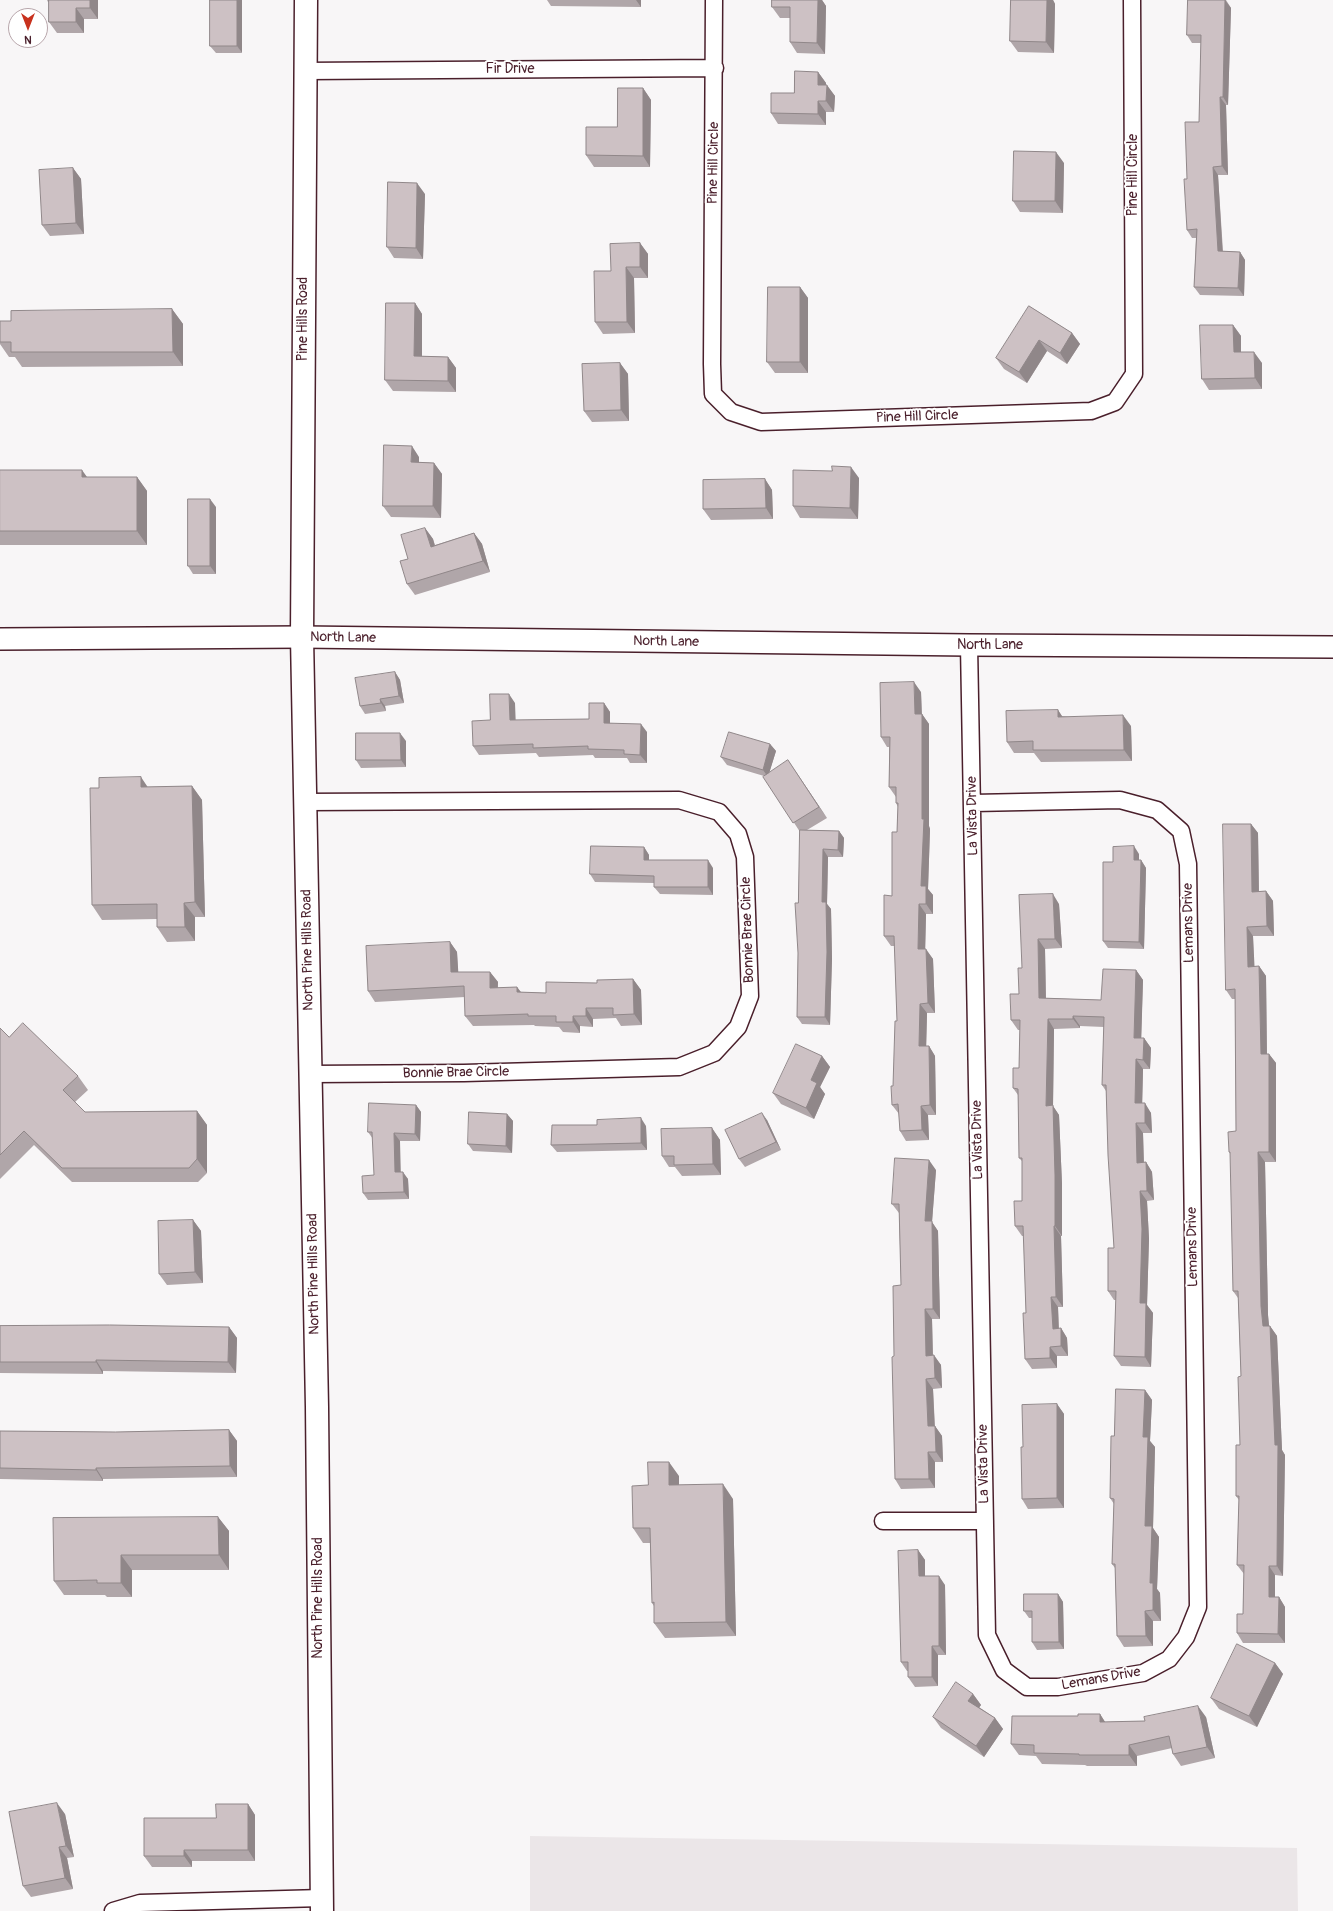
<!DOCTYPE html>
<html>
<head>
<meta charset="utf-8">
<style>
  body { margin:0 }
  #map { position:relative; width:1333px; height:1911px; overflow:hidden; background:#f8f6f7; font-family:Pangolin,sans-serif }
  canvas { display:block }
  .north { position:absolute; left:8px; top:8px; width:40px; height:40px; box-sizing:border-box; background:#fff; border:1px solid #b7a5aa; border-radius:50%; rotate:180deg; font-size:11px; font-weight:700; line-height:16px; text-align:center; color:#4a1f2b }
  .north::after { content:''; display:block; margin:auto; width:14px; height:18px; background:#c8321e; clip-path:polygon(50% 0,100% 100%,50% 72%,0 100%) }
</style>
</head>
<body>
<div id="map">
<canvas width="1333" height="1911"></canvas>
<div class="north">N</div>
</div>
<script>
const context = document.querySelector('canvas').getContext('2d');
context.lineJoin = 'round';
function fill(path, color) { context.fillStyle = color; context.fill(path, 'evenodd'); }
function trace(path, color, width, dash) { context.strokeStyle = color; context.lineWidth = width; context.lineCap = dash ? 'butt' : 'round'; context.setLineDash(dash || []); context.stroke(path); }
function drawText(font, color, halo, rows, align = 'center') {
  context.font = font + ' Pangolin,sans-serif'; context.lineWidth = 4; context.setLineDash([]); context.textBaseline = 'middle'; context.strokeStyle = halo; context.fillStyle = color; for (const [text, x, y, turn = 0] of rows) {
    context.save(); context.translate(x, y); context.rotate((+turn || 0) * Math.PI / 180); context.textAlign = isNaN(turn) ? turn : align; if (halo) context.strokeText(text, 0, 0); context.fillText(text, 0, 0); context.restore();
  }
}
fill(new Path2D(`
  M530,1836L1297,1848L1298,1911H530Z`), '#ebe6e8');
const minor = new Path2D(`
  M714,0L712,364L713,394L731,412L761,422L1091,411L1115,402L1134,374L1132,0
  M305,71L715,68
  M969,645L987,1635L1004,1670L1027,1687H1058L1143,1673L1169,1659L1186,1637L1198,1607L1188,864L1181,831L1157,810L1120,800L973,803
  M305,802L679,800L719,812L738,834L745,857L750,996L738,1027L714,1053L679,1067L464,1073L310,1074
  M883,1521H985
  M113,1911L140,1903L322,1898`);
const tertiary = new Path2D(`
  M0,639L302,637L969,645L1333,647`);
const secondary = new Path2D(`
  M306,0L302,637L317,1407L322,1911`);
trace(minor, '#4a1f2b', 19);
trace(tertiary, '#4a1f2b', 24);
trace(secondary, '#4a1f2b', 25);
trace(minor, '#fff', 16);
trace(tertiary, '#fff', 21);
trace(secondary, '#fff', 22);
fill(new Path2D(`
  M47,0H98V19H84V33H57L49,22V2H48Z
  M210,0L242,53H216L210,46Z
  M547,0H641V7L551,6Z
  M772,0H822L826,6L825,54L797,53L790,42V18H780L772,7Z
  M1011,0H1053L1055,4L1054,53L1018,52L1010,41Z
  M1188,0H1226L1231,8L1228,105H1226L1228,175H1218L1223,251L1240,252L1245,260L1244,296L1200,295L1194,287L1196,238H1192L1187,230L1199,122L1201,43H1192L1187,35Z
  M818,72L826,83V85L835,96L834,112H826V125L778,124L771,113Z
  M643,88L651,100L650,167H594L586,155L617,127Z
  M1064,163L1063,213L1020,212L1013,201Z
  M73,168L81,179L84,234L50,236L42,225Z
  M425,194L423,259L394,258L387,247Z
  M640,243L648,254V278H634L635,333L603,334L595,322L611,271Z
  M800,287L808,298V373H775L767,362Z
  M415,303L422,314V356L448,357L456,368V392L393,391L385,380Z
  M1029,306L1072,333L1080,344L1067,364L1047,351L1027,383L1004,369L996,358Z
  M172,309L183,324V366L22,367L15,357H9L0,344V321H11Z
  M1233,325L1241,336V352L1262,363V389L1209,390L1202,379Z
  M620,363L628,374L629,421L592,422L584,411Z
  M419,457V462L434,463L442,474L441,518L391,517L383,506Z
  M0,470L87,477H137L147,491V545H0Z
  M832,471L859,478L858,519L800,518L793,506Z
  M765,479L772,490L773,519L711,520L703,509Z
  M216,507V574H193L188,566Z
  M425,528L433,539L435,545L474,533L482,544L490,572L415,595L407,584L408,559Z
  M395,672L400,680L404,703L385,706L386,711L365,714L360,706Z
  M921,692L922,714L929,724V826L930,829L928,889L933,895V914H926L925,949L933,959L935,1013H927L926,1046H929L935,1056L936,1115H928L929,1140L906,1141L900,1131L899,1114L892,1105L897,1021L895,946H891L884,936L892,896L897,832L898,807L896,803V797L889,787V747H887L881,737Z
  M515,703V720L589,719L604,703L610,712V723L647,732V763H630L627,758H595L593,755L539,757L536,753L479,755L473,746L490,720Z
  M1058,710L1062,716L1131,726L1132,761L1041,762L1034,753H1014L1007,742Z
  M406,741V767L361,768L356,760Z
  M770,744L776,751L769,773L788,760L827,818L807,830L839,831L844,838L843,857H828L827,904L831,909L832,959L830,1025L802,1024L797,1017L800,832L764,776L727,765L721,757Z
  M192,786L202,800L205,917H195V941L167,942L157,927V919L102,920L92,905L148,787Z
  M1251,824L1258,833L1259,891H1266L1273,901L1274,936H1253L1254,967L1259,966L1266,976L1267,1054H1269L1276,1063V1162H1265L1268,1315L1269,1326H1270L1277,1336L1282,1450L1285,1455L1283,1576L1275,1575V1597H1279L1285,1607V1643H1243L1237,1633L1243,1614L1244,1574L1237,1565L1239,1500L1236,1496L1240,1445L1241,1376L1238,1298L1233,1291L1231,1155L1229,1152L1236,1131L1235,999H1232L1226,990Z
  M644,847L649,855V860L713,868V895L660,894L654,887V883L595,882L590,874Z
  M1139,854V860H1141L1146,868L1144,949L1108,948L1103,941L1113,862Z
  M1059,904L1062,948L1045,949L1046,998L1101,1000L1136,970L1143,980L1141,1038H1144L1151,1048L1150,1069H1143L1142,1103L1151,1113L1152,1133H1143L1144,1162H1146L1152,1172L1154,1200L1147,1201L1149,1239L1147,1305L1153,1313L1151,1367L1121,1366L1114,1356L1116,1300H1114L1108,1291L1114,1248L1106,1091L1102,1085L1104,1027L1080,1026V1028L1054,1029L1053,1106L1059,1115L1062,1184V1236H1061L1063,1307H1058L1059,1329L1061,1328L1067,1338L1068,1356H1057V1368L1032,1369L1025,1359L1026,1313L1024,1236H1022L1015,1226L1022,1201V1161L1019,1158L1018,1095L1013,1088L1019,1068L1020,1030H1018L1011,1020L1019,994L1022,968Z
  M450,942L457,952L458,972H490L498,982V988L517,987L521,992L546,993L597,983L633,979L641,990L642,1025L621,1026L616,1018L593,1019V1027L580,1026V1033L563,1032L559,1027L535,1026L534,1025L473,1026L465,1016V997L375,1002L368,991Z
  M0,1028L9,1037L78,1076L88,1090L75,1102L85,1112L197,1111L207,1125V1173L198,1182H72L34,1145L0,1179Z
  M822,1056L830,1067L820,1087L825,1094L814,1119L781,1104L773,1093Z
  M416,1105L421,1112L420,1141H400V1172L408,1179L409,1199L368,1200L363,1193L374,1175L373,1139L368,1132Z
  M507,1114L513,1121L512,1153L473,1151L468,1144Z
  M767,1120L781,1150L745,1167L739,1159Z
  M597,1125L646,1126L647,1150L557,1152L551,1145Z
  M712,1128L720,1140L721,1175L682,1176L675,1167H669L662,1156Z
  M936,1170L932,1222L938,1231L940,1319H932L933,1355L941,1365L942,1388L933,1389L935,1426L942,1436L943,1462H935V1488L901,1489L895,1479L894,1356L901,1285L899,1213L892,1204Z
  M193,1220L201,1231L203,1283L167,1285L159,1274Z
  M0,1326L229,1327L237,1338L236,1373L103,1371V1374L0,1373Z
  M1145,1390L1152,1400L1150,1441L1155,1447L1153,1528L1159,1537L1157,1589L1160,1593L1161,1621H1153V1646L1124,1647L1117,1636L1115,1568L1112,1564L1114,1504L1110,1498L1114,1436Z
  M1057,1404L1064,1414V1508L1028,1509L1022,1499L1023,1447Z
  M229,1430L237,1441V1477L103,1479V1481L0,1479V1431L115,1432Z
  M679,1476V1485L733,1499L736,1636L665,1638L654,1623V1606L652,1603L650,1543H643L633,1528L648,1485Z
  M218,1517L229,1531V1570H132V1597H107L105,1595H64L54,1581Z
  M918,1550L925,1560V1576L945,1585L946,1655H938V1686L915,1687L908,1677V1671H907L901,1662Z
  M1058,1594L1063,1602L1064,1649L1037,1650L1032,1642V1618H1029L1024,1611Z
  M1275,1663L1283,1674L1257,1727L1219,1709L1211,1698Z
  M973,1694L981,1705L979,1707L995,1718L1003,1729L984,1757L941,1728L933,1717Z
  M1100,1714L1105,1722L1145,1721L1206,1717L1215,1758L1181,1766L1173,1754L1172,1748L1137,1756V1766H1087L1085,1765L1042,1764L1036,1756L1019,1755L1011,1744L1078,1716Z
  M248,1804L255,1815V1861H192V1867H152L144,1856L216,1818Z
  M65,1814L74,1857L67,1858L73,1889L31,1897L23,1886Z`), '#b0a6a9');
fill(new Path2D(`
  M90,0H98V19L90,8Z
  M237,0H242V53L237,46Z
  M636,0H641V7Z
  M818,0H822L826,6L825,54L817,43Z
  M1047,0H1053L1055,4L1054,53L1046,42Z
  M1225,0L1231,8L1228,105L1223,97Z
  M76,8L84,19V33L76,22Z
  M818,72L826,83V96L818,85Z
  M827,85L835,96L834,112L826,101Z
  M643,88L651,100L650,167L643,156Z
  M1220,97L1226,105L1228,175L1222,166Z
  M818,101L826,112V125L818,114Z
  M1056,152L1064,163L1063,213L1055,201Z
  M1213,167L1218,175L1223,259L1218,251Z
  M73,168L81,179L84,234L76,223Z
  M417,183L425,194L423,259L416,248Z
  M640,243L648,254V278L640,267Z
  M1240,252L1245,260L1244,296L1238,288Z
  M626,267L634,278L635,333L627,322Z
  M800,287L808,298V373L800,362Z
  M415,303L422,314V367L414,356Z
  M172,309L183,324V366L173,352Z
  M1233,325L1241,336V363L1234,352Z
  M1072,333L1080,344L1067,364L1060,353Z
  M1039,340L1047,351L1027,383L1019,372Z
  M1254,352L1262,363V389L1255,378Z
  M448,357L456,368V392L448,381Z
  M620,363L628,374L629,421L621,410Z
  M412,446L419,457V473L411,462Z
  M434,463L442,474L441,518L433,506Z
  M851,467L859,478L858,519L850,508Z
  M82,470L92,484L82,477Z
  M137,477L147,491V545L137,531Z
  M765,479L772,490L773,519L766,508Z
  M210,499L216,507V574L210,566Z
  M425,528L433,539L438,558L431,547Z
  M474,533L482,544L490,572L483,561Z
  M395,672L400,680L404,703L399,696Z
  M914,682L921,692L922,724L915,714Z
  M509,694L515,703L516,729L510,720Z
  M380,699L385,706L386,711L381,703Z
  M604,703L610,712V732L604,723Z
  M1058,710L1065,721L1058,717Z
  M922,714L929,724V826L930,829L928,889L933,895V914L926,904L921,886Z
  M1123,715L1131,726L1132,761L1124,750Z
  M641,724L647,732V763L640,755Z
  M400,733L406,741V767L401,760Z
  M770,744L776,751L768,777L763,770Z
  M788,760L796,772L827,818L819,807Z
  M141,777L151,792L141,787Z
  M192,786L202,800L205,917L195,902Z
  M1251,824L1258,833L1259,901L1252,892Z
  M839,831L844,838L843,857L838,850Z
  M1134,846L1139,854V868L1134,860Z
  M644,847L649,855V868L644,860Z
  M823,849L828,857L827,904L831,909L832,959L830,1025L825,1017L822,902Z
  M708,860L713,868V895L708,887Z
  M1141,860L1146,868L1144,949L1139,942Z
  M1266,891L1273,901L1274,936L1267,926Z
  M1053,894L1059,904L1062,948L1055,939Z
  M184,903L195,917V941L185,927Z
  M919,904L926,914L925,959L918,949Z
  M1247,927L1253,936L1255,976L1248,967Z
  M1038,939L1045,949L1046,1008L1039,998Z
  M450,942L457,952L459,983L451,972Z
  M926,949L933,959L935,1013L928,1003Z
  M1259,966L1266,976L1267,1063L1261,1054Z
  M1136,970L1143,980L1141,1048L1134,1038Z
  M490,972L498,982L497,998L490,988Z
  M633,979L641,990L642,1025L634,1014Z
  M517,987L525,998L517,992Z
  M920,1004L927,1013L926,1055L919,1046Z
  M586,1008L593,1019V1027L586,1016Z
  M573,1016L580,1026V1033L573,1022Z
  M1073,1016L1080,1026V1028L1073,1019Z
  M1048,1019L1054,1029L1053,1106L1059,1115L1062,1184V1236L1055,1226L1046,1106Z
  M1144,1038L1151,1048L1150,1069L1143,1060Z
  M929,1046L935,1056L936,1115L930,1105Z
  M1269,1054L1276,1063V1162L1269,1152Z
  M822,1056L830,1067L820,1087L825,1094L814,1119L806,1108L811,1080Z
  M1136,1059L1143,1069L1142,1113L1135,1103Z
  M1145,1103L1151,1113L1152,1133L1145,1123Z
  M416,1105L421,1112L420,1141L415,1134Z
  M921,1106L928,1115L929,1140L922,1130Z
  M197,1111L207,1125V1173L197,1159Z
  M762,1113L767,1120L781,1150L776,1142Z
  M507,1114L513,1121L512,1153L506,1146Z
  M641,1118L646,1126L647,1150L641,1143Z
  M1136,1123L1143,1133L1144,1172L1137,1163Z
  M712,1128L720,1140L721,1175L713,1164Z
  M394,1133L400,1141L401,1180L395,1172Z
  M1258,1152L1265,1162L1268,1315L1270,1336L1263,1326L1261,1306Z
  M929,1160L936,1170L932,1222L938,1231L940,1319L933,1309L925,1221Z
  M1146,1162L1152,1172L1154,1200L1147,1191Z
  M403,1172L408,1179L409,1199L404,1192Z
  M1140,1191L1147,1201L1149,1239L1147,1305L1153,1313L1151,1367L1145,1357L1140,1303Z
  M193,1220L201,1231L203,1283L195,1272Z
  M1054,1226L1061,1236L1063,1307L1056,1297Z
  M1051,1297L1058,1307L1059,1338L1053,1329Z
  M925,1309L932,1319L933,1365L926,1356Z
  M1270,1326L1277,1336L1282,1450L1285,1455L1283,1576L1277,1566L1275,1445Z
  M229,1327L237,1338L236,1373L228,1362Z
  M1061,1328L1067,1338L1068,1356L1061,1346Z
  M1050,1347L1057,1356V1368L1050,1358Z
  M934,1355L941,1365L942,1388L935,1378Z
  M96,1360L103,1371V1374L96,1362Z
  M926,1379L933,1389L935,1436L928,1426Z
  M1145,1390L1152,1400L1150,1441L1155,1447L1153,1528L1159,1537L1157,1589L1160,1593L1161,1621L1153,1610L1150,1583L1145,1526L1143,1437Z
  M1057,1404L1064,1414V1508L1057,1498Z
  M935,1426L942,1436L943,1462L936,1452Z
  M229,1430L237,1441V1477L230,1466Z
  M928,1452L935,1462V1488L929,1479Z
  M669,1462L679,1476V1500L669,1485Z
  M96,1468L103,1479V1481L96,1470Z
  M723,1484L733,1499L736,1636L726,1622Z
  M218,1517L229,1531V1570L219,1555Z
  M918,1550L925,1560V1586L919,1576Z
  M121,1555L132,1570V1597L121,1583Z
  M1269,1566L1275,1575V1607L1269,1597Z
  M939,1576L945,1585L946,1655L939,1646Z
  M1058,1594L1063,1602L1064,1649L1059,1642Z
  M1279,1597L1285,1607V1643L1278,1634Z
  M1145,1611L1153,1621V1646L1146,1636Z
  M932,1646L938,1655V1686L932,1677Z
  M1275,1663L1283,1674L1257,1727L1249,1716Z
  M973,1694L981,1705L976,1712L968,1701Z
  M1198,1706L1206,1717L1215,1758L1207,1747Z
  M1100,1714L1107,1725L1100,1722Z
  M995,1718L1003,1729L984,1757L976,1746Z
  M1129,1745L1137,1756V1766L1129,1755Z
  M57,1803L65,1814L74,1857L66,1846Z
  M248,1804L255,1815V1861L248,1850Z
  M59,1847L67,1858L73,1889L65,1878Z
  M184,1850L192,1861V1867L184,1856Z`), '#908789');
const building = new Path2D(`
  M49,0H90V8H76V22H49Z
  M210,0H237V46H210Z
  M772,0H818L817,43L790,42V7H772Z
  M1011,0H1047L1046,42L1010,41Z
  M1188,0H1225L1223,97H1220L1222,166L1213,167L1218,251L1240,252L1238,288L1194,287L1197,229L1187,230L1184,179H1187L1185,122H1199L1201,35H1187Z
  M795,71L818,72V85H827L826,101H818V114L771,113V93H794Z
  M618,88H643V156L586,155V127H617Z
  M1014,151L1056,152L1055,201H1013Z
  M73,168L76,223L42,225L39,170Z
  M388,182L417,183L416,248L387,247Z
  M640,243V267H626L627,322H595L594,271H611L610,244Z
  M768,287H800V362H767Z
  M386,303H415L414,356L448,357V381L385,380Z
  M1029,306L1072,333L1060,353L1039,340L1019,372L996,358Z
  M172,309L173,352H11V342H0V321H11V311Z
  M1200,325H1233L1234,352H1254L1255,378L1202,379Z
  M620,363L621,410L584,411L582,364Z
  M384,445L412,446L411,462L434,463L433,506H383Z
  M832,466L851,467L850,508L793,506V470L832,471Z
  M0,470H82V477H137V531H0Z
  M765,479L766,508L703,509V480Z
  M188,499H210V566H188Z
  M425,528L431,547L474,533L483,561L407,584L400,561L408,559L401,535Z
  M395,672L399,696L380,699L381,703L360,706L355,678Z
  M914,682L915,714H922V819H924L921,886H926V904H919L918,949H926L928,1003L920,1004L919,1046H929L930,1105L921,1106L922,1130L900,1131L898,1104L892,1105L891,1086H893L895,1021H897L894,936H884V895L892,896V832H897L898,803H896V787H889L890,737H881L880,683Z
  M490,694H509L510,720L589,719V703H604V723L641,724L640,755L624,754V750L588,749V746L533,748V744L473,746L472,721L490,720Z
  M1058,710V717L1123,715L1124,750H1033V741L1007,742L1006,711Z
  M729,732L770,744L763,770L721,757Z
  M356,733H400L401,760H356Z
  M788,760L819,807L793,823L763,777Z
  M141,777V787L192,786L195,902L184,903L185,927H157V904L92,905L90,788H99V778Z
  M1223,824H1251L1252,892L1266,891L1267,926L1247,927L1248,967L1259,966L1261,1054H1269V1152H1258L1261,1306L1263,1326H1270L1275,1445H1278L1277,1566H1269V1597H1279L1278,1634L1237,1633V1614H1243L1244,1565H1237L1239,1496H1236V1445H1240L1238,1377L1241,1376L1238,1291H1233L1230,1152H1229L1228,1132L1236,1131L1235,989L1226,990Z
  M800,830L839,831L838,850L823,849L822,902H826L827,952L825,1017H797L798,953L795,903H798Z
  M591,846L644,847V860H708V887H654V876L590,874Z
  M1134,846V860H1141L1139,942L1103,941V862H1113V847Z
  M1053,894L1055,939H1038L1039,998L1101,1000L1103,969L1136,970L1134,1038H1144L1143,1060L1136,1059L1135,1103H1145V1123H1136L1137,1163L1146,1162L1147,1191H1140L1142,1229L1140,1303H1146L1145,1357L1114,1356L1116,1291H1108V1248H1114L1108,1155L1106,1085H1102L1104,1017L1073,1016V1019H1048L1046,1106L1053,1105L1055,1175V1226H1054L1056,1297H1051L1053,1329L1061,1328V1346L1050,1347V1358L1025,1359L1023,1313H1026L1023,1226H1015L1014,1201H1022V1158H1019L1018,1089L1013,1088V1068H1019L1020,1020H1011L1010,994H1019L1018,968H1022L1019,895Z
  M450,942L451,972H490V988L517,987V992L546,993V982L597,983V980L633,979L634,1014L613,1015V1008H586V1016H573V1022H556V1016H528V1014L465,1016L464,986L368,991L366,946Z
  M23,1023L78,1076L63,1090L85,1112L197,1111V1159L189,1168H62L24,1131L0,1155V1028L9,1037Z
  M796,1044L822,1056L811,1080L817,1083L806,1108L773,1093Z
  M369,1103L416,1105L415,1134L394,1133L395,1172H403L404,1192L363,1193L362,1176L374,1175L372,1132H368Z
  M469,1112L507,1114L506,1146L468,1144Z
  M762,1113L776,1142L739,1159L725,1130Z
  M641,1118V1143L551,1145L552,1125H597V1120Z
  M712,1128L713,1164L674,1165V1156H662L661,1129Z
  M895,1158L929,1160L925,1221H932L933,1309H925L926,1356L934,1355L935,1378L926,1379L928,1426H935L936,1452H928L929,1479H895L892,1357L894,1356L893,1286L901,1285L899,1204H892Z
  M193,1220L195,1272L159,1274L158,1221Z
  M110,1325L229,1327L228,1362L96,1360V1362H0V1326Z
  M1116,1389L1145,1390L1143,1437H1148L1145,1526H1152L1150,1583H1153V1610L1145,1611L1146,1636H1117L1115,1564H1112L1114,1499L1110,1498L1111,1436H1114Z
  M1057,1404V1498L1022,1499L1021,1447H1023L1022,1405Z
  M229,1430L230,1466L96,1468V1470L0,1468V1431L115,1432Z
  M648,1462H669V1485L723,1484L726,1622L654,1623V1602L652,1603L650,1528H633L632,1486L648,1485Z
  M218,1517L219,1555H121V1583H97V1580L54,1581L53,1518Z
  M918,1550L919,1576H939V1646H932V1677H908V1662H901L898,1551Z
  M1024,1594H1058L1059,1642H1032V1611H1024Z
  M1237,1644L1275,1663L1249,1716L1211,1698Z
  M956,1682L973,1694L968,1701L995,1718L976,1746L933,1717Z
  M1198,1706L1207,1747L1173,1754L1169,1736L1129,1745V1755H1079V1754L1034,1753V1745L1011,1744L1012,1716H1078V1714H1100V1722L1145,1721L1144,1717Z
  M57,1803L66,1846L59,1847L65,1878L23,1886L9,1812Z
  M216,1804H248V1850H184V1856H144V1818H216Z`);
fill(building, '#cdc1c4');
trace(building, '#908789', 1);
drawText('14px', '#4a1f2b', '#fff', [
  ["Fir Drive",510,69],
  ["Pine Hill Circle",714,163,-89],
  ["Pine Hill Circle",1133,175,-90],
  ["Pine Hills Road",303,319,-90],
  ["Pine Hill Circle",917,417,-2],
  ["North Lane",343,638,1],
  ["North Lane",666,642,1],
  ["North Lane",990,645],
  ["La Vista Drive",973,816,-91],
  ["Lemans Drive",1189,923,-91],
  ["Bonnie Brae Circle",748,930,-92],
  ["North Pine Hills Road",308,950,-91],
  ["Bonnie Brae Circle",456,1073,-1],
  ["La Vista Drive",978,1140,-91],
  ["Lemans Drive",1193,1247,-91],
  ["North Pine Hills Road",314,1274,-91],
  ["La Vista Drive",984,1464,-91],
  ["North Pine Hills Road",318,1598,-90],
  ["Lemans Drive",1101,1679,-10]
]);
</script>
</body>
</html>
